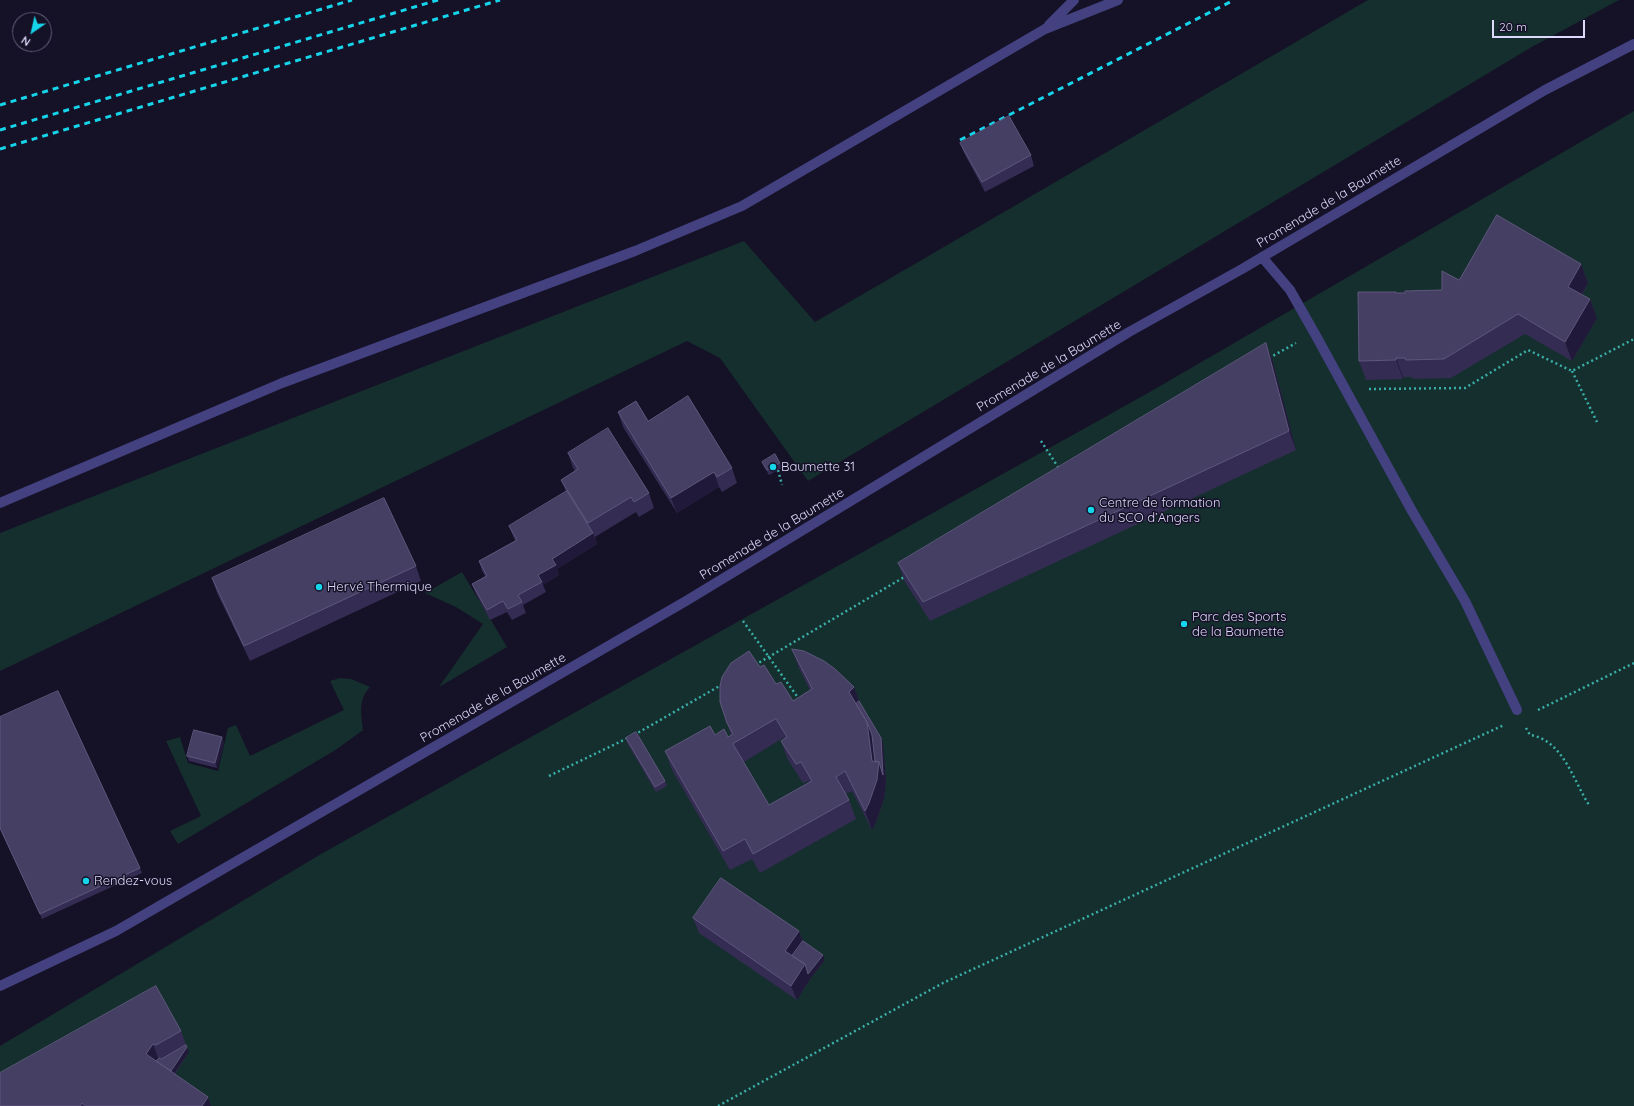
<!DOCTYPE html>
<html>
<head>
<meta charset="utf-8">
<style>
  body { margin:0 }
  #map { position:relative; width:1634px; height:1106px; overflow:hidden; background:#151126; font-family:Quicksand,sans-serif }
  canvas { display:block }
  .north { position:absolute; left:12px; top:12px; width:40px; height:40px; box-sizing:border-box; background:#151126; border:1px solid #65617c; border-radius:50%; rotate:214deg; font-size:11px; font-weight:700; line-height:16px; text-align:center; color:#ddd9fc }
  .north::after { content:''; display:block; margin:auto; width:14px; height:18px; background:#16d5eb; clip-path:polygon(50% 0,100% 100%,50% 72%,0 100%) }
  .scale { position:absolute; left:1492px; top:20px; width:93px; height:18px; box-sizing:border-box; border:2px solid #ddd9fc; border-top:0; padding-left:5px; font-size:12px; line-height:14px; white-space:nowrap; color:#ddd9fc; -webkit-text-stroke:3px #151126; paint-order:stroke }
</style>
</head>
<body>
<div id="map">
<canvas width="1634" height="1106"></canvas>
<div class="north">N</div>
<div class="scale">20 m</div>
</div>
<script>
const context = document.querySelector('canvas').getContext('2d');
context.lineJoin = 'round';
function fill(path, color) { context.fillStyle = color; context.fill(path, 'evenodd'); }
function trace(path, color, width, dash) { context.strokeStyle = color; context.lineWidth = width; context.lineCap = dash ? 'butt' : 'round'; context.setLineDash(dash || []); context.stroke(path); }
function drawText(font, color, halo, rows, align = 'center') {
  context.font = font + ' Quicksand,sans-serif'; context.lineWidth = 3; context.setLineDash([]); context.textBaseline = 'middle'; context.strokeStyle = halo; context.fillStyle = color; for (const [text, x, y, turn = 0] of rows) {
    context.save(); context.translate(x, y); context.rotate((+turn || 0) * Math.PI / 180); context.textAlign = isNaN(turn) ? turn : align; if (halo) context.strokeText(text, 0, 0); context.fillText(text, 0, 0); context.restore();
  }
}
fill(new Path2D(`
  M1368,0H1619L1530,48L808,481L720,358L687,341L0,671V533L744,241L815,322Z
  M1634,111V1106H0V1046L321,854L1148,393Z
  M462,572L507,647L439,687L483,624L456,607L425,593Z
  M340,678L351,679L370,687C358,700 361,713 363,730L337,749L178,844L170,831L201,816L166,741L180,737L188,763L218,771L228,728L236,725L250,756L344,710L330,681Z`), '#152f2e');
trace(new Path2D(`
  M1269,358L1296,343
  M1572,371L1597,422
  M1369,389L1465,388L1528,350L1572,371L1634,339
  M1041,441L1060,470
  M778,470L782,485
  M743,621L799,699
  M755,665L906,576
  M1538,710L1634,663
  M1526,728L1530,735C1563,740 1573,780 1589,805
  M634,735L723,684
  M549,776L628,738
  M718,1106L943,983L1504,725`), '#3aafa8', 2.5, [2, 3]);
trace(new Path2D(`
  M1049,25L1074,0
  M1262,257L1290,290L1315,334L1412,511L1465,601L1517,710
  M0,503L282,383L635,251L742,206L1045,29L1118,0
  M0,986L116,931L686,601L1129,332L1242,269L1545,90L1634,44`), '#434180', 10);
trace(new Path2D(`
  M0,105L352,0
  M0,130L438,0
  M960,140L1234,0
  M0,149L500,0`), '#16d5eb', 3, [6, 5]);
fill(new Path2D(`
  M960,143L1031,155L1034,166L985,192L964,153Z
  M1581,264L1588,283L1582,295L1590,299L1597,318L1572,361L1525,334L1451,378L1413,379L1412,377H1403V379L1366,380L1359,361L1396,292V293L1442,290L1459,280Z
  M1266,343L1273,362L1296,450L930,621L905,582L898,563Z
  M618,412L648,421L732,468L737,483L722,492L719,487L677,513L623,427Z
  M568,453L649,493L654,508L639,517L636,512L595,537L597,544L557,569L559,575L543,585L546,592L523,605L526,613L512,620L507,612L490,620L476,594L472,584L485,576L482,571L479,561L515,541L509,526L566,492L561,480L575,471L573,468Z
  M762,462L780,463L782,468L769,475L764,467Z
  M416,566L421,581L250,661L217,593L212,578Z
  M792,649L854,687L859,701L881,738L883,743L886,781L884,799L876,822L872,830L852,791L846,794L849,800L856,819L760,873L752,859L730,870L672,770L665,751L715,735L728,737L731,735L727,723L760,667L793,701L810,690L799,668ZM783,738L784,739L781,741L788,760L803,783L808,781L809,782L769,805L744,762Z
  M0,717L140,868L142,873L42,919L0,829Z
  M222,737L224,743L217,768L189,761L187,756Z
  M626,738L665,781L667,786L656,792L627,743Z
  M693,918L799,931L803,941L825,960L810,979L797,1000L699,933Z
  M181,1031L186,1045L189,1052L175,1074L208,1097L211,1106H0Z`), '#342c52');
fill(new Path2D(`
  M1581,264L1588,283L1575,306L1568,287Z
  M1590,299L1597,318L1572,361L1565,342Z
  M1266,343L1273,362L1296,450L1289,431Z
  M1396,358L1403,377V379L1396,360Z
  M714,472L719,487L677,513L671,498Z
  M593,533L597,544L557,569L559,575L543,585L538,575L552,559Z
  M854,687L861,706L857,710L849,692Z
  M867,722L881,738L883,743L886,781L884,799L876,822L872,830L865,811L872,761Z
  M222,737L224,743L217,768L215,763Z
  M799,931L804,946L792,963L785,951Z
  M823,955L825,960L810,979L797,1000L791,986L805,964Z
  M153,1044L160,1063L155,1070L146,1054Z
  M187,1047L189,1052L168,1083L166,1078Z
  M208,1097L211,1106H202Z`), '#201939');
const building = new Path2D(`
  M1009,116L1031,155L982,182L960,143Z
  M1497,215L1581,264L1568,287L1590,299L1565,342L1518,314L1444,359L1406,360L1405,358H1396V360L1359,361L1358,292H1396V293H1405V291L1442,290V271L1459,280Z
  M1266,343L1289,431L923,602L898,563Z
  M688,396L732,468L717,477L714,472L671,498L618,412L636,401L648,421Z
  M608,428L649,493L634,502L631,497L588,523L561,480L578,469L568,453Z
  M775,454L780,463L767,470L762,462Z
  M567,491L593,533L552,559L556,565L538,575L542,582L518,595L522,602L508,609L503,601L487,610L472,584L487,576L479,561L517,540L509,526Z
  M384,498L416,566L244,646L212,578Z
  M792,649L804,651L824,661L835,669L854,687L849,692L867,722L872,761L879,762L877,780L869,803L865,811L845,771L836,777L849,800L753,854L745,839L723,851L665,751L710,726L715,735L724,729L728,737L733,734L727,723L720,702V686L722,677L731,663L749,651L760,667L764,665L776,684L781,682L793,701L812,689ZM776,719L787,737L781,741L796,764L801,762L812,781L769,805L733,744Z
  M58,691L140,868L40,914L0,828V717Z
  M859,701L881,738L883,775L879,762L875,761L872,735L867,722L856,704Z
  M194,730L222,737L215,763L187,756Z
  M636,732L665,781L655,787L626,738Z
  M721,878L799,931L785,951L805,964L791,986L693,918Z
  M803,941L823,955L808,974L805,964L792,956Z
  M156,986L181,1031L156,1045L153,1044L146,1054L208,1097L202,1106H86L82,1103L80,1106H0V1073Z
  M186,1045L187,1047L171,1071L156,1061L159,1058L161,1059Z`);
fill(building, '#463f64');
trace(building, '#5e577c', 1);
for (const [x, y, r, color] of [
  [773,467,4,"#16d5eb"],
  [1091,510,4,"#16d5eb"],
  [319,587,4,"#16d5eb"],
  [1184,624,4,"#16d5eb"],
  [86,881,4,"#16d5eb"]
]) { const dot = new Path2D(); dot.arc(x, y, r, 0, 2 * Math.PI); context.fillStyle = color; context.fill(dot); trace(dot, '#151126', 1.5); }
drawText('13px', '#ddd9fc', '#151126', [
  ["Promenade de la Baumette",1329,202,-31],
  ["Promenade de la Baumette",1049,366,-31],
  ["Promenade de la Baumette",772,534,-31],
  ["Promenade de la Baumette",493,698,-30]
]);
drawText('13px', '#ddd9fc', '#151126', [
  ["Baumette 31",781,467],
  ["Centre de formation",1099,503],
  ["du SCO d’Angers",1099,518],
  ["Hervé Thermique",327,587],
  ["Parc des Sports",1192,617],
  ["de la Baumette",1192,632],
  ["Rendez-vous",94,881]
], 'left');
</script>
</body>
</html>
